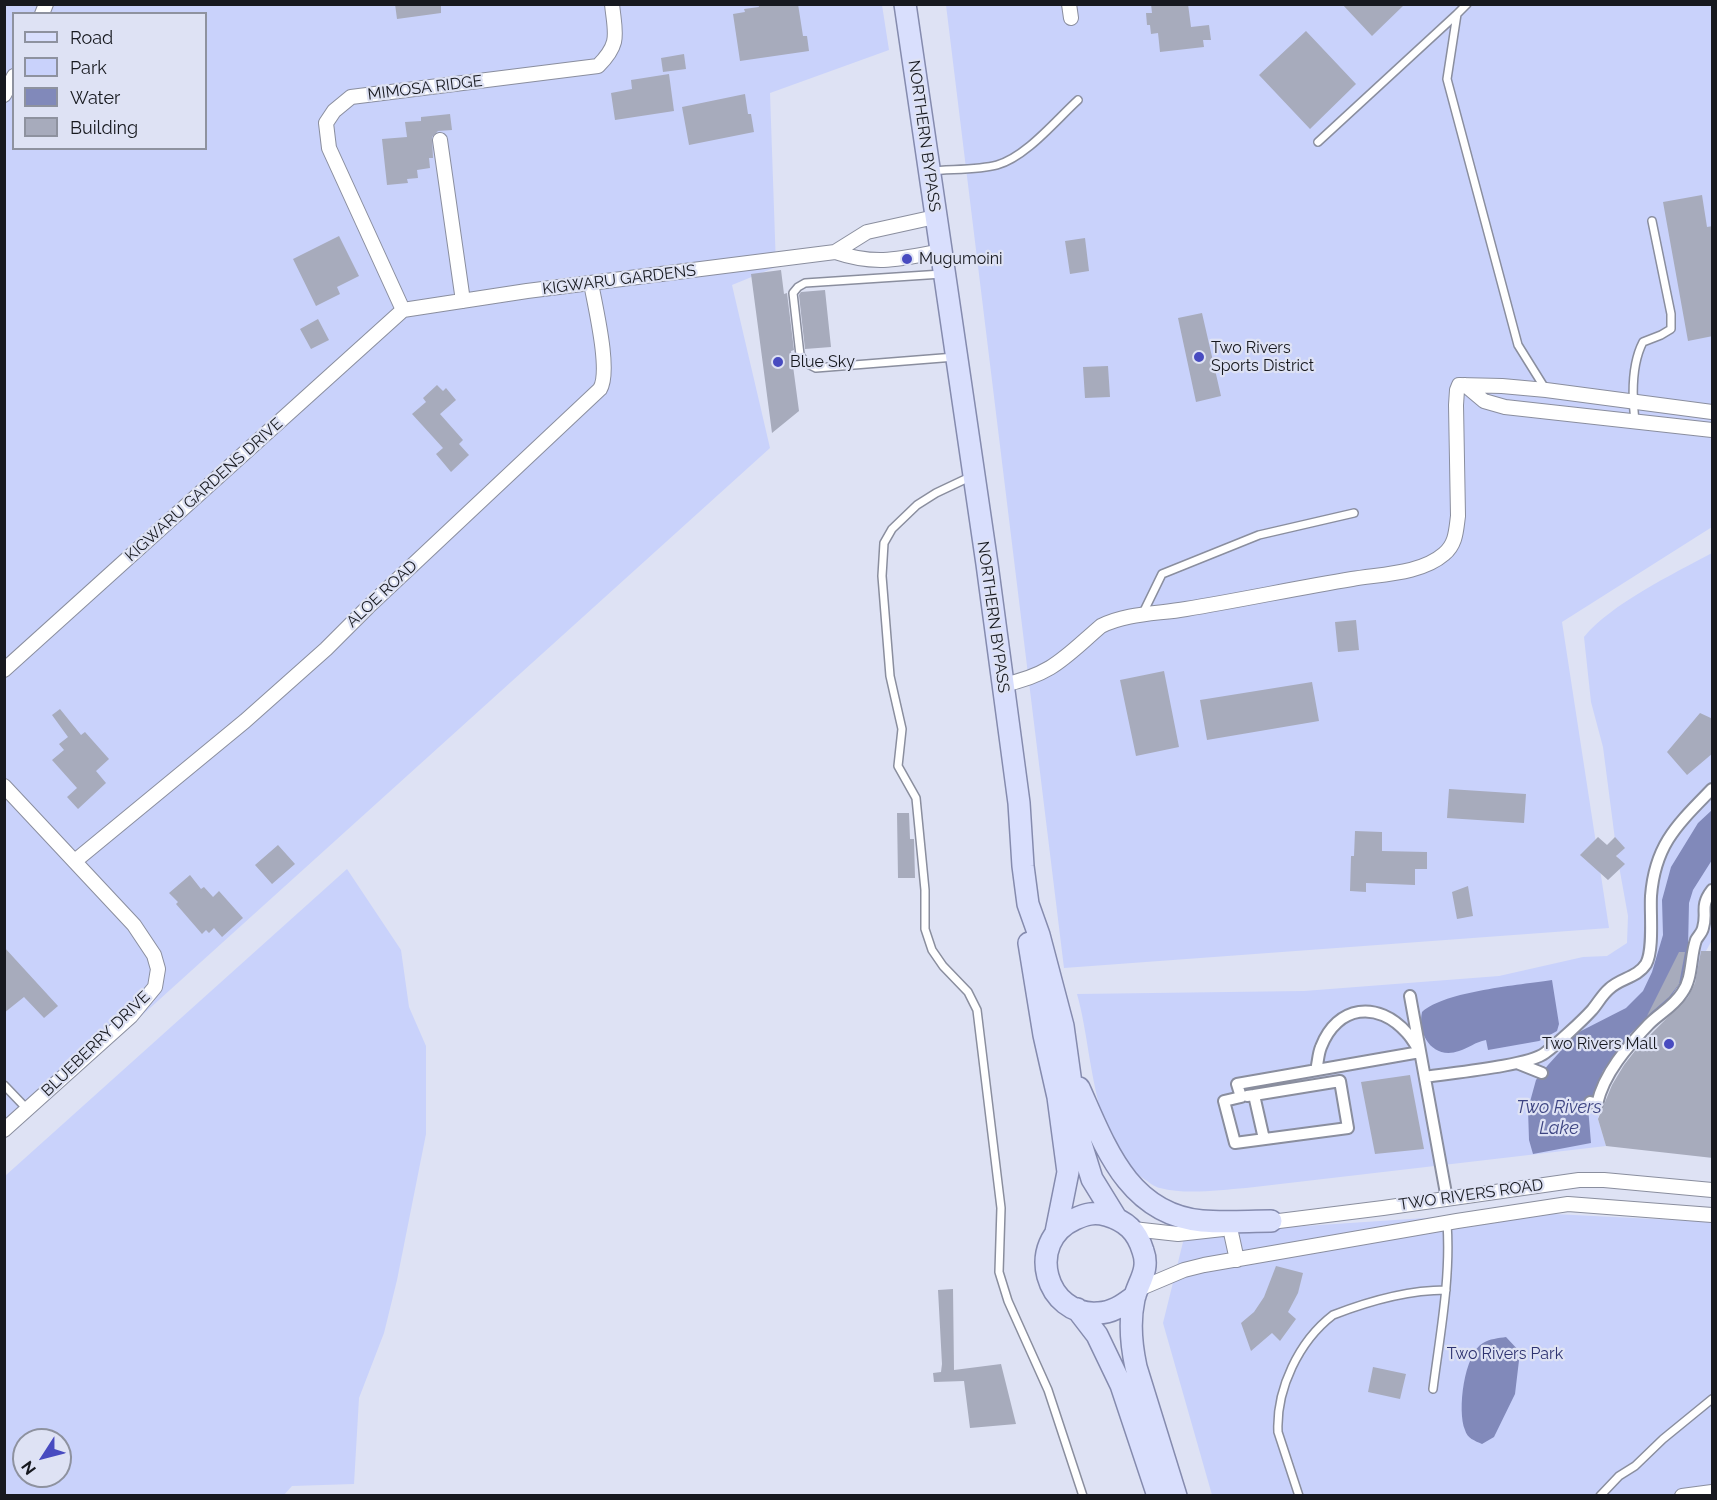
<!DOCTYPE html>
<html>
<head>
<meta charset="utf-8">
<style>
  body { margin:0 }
  #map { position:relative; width:1717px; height:1500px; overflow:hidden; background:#dee2f4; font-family:Raleway,sans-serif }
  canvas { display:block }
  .frame { position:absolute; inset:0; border:6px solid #17191f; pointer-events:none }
  .legend { position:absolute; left:12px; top:12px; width:195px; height:138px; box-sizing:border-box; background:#dee2f4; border:2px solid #8e929f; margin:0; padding:8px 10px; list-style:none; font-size:18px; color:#17191f }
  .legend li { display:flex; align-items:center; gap:12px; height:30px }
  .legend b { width:30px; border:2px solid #8e929f }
  .north { position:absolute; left:12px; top:1428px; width:60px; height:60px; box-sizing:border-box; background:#dee2f4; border:2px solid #8e929f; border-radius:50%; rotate:234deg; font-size:16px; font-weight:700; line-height:24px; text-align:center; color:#17191f }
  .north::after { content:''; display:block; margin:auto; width:21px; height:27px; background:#484bc0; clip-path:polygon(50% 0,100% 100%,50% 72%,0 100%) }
</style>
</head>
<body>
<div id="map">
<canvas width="1717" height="1500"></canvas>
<div class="frame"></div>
<ul class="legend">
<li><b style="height:8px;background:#d9dffd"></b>Road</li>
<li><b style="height:16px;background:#c9d2fb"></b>Park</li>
<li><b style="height:16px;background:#8189ba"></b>Water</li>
<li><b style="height:16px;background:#a7abbc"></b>Building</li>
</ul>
<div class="north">N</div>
</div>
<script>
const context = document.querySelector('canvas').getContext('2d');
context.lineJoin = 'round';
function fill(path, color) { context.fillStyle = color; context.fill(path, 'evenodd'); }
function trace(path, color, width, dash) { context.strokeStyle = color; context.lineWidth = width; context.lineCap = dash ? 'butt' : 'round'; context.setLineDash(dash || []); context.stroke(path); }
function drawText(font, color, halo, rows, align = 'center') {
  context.font = font + ' Raleway,sans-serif'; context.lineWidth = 4.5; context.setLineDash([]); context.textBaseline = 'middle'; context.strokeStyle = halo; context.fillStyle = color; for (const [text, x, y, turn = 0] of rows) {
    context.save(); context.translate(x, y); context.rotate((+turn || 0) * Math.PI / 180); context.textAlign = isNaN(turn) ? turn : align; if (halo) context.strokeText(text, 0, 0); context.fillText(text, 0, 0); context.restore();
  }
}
fill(new Path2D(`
  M5,5H882L889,50L770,93L776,267L732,285L770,448L5,1139ZM14,14H206V148H14Z
  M946,5H1712V527L1562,622L1609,928L1064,968Z
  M1712,553V940L1706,951L1687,1001L1654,1027L1619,1066L1602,1102L1598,1119L1606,1146L1246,1188C1219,1190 1186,1195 1160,1188C1154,1187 1149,1182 1144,1179C1090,1140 1094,1054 1077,994L1304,991L1499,976L1583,957L1607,956L1627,943L1628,916L1617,855L1603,747L1591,702L1584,637C1611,604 1673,574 1712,553Z
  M347,869L401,950L409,1007L426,1046V1134L397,1280L384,1333L359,1398L354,1484L292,1486L283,1496L5,1495V1176ZM24,1440H60V1476H24Z
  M1515,1212L1712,1222V1495H1212L1163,1323L1185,1234Z`), '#c9d2fb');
fill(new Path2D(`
  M1712,810V860L1693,890L1689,903L1688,948L1682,980L1670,998L1630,1034L1603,1071L1588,1107L1591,1143L1533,1154L1529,1140L1528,1109L1536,1080L1548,1065L1577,1033L1626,1008L1643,991L1652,972L1663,935L1662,900L1671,867L1698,823Z
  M1552,980L1559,1024L1557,1031L1539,1041L1488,1050L1486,1040C1475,1042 1469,1048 1459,1051C1433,1060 1417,1035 1422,1012C1445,991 1520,985 1552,980Z
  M1506,1337L1520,1352L1515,1394L1494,1437L1482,1444C1475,1441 1467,1438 1465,1430C1457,1411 1464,1354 1483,1343C1489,1339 1499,1338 1506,1337Z`), '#8189ba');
fill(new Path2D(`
  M395,4H441V13L397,19Z
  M758,4H798L803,36H807L809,51L740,61L733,14L745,12L744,9L759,7Z
  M1151,4H1188L1191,27L1209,25L1211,40H1203L1204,47L1160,52L1158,33L1151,34L1150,25H1147L1146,13H1152Z
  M1342,4H1405L1372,36Z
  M1306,31L1356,84L1310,129L1259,75Z
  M684,54L686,69L663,72L661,58Z
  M669,74L674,111L615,120L611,93L632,89L631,80Z
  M745,94L748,114H751L754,132L689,145L682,107Z
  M450,114L452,130L438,131L432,137L433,158H429L430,168L417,170L418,178L407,179L408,183L387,185L382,139L407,137L405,122L421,121V117Z
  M1702,195L1707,227L1713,226V336L1688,341L1663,202Z
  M339,236L359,276L337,287L340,294L316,306L293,259Z
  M1085,238L1089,271L1070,274L1065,241Z
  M781,270L784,294L787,293L794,350L791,351L799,411L772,433L751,274Z
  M825,290L831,347L805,349L799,295L801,292Z
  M1202,313L1221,396L1196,402L1178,318Z
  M318,319L329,340L311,349L300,329Z
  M1108,366L1110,397L1085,398L1083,367Z
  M437,385L443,391L446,388L456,400L440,414L463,440L459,444L469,455L451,472L436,454L443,448L412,414L426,402L423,398Z
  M1356,620L1359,650L1338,652L1335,622Z
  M1164,671L1179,747L1136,756L1120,680Z
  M1312,682L1319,721L1207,740L1200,700Z
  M60,709L81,735L85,732L109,759L96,771L106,783L78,809L67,797L77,788L52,760L64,750L59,744L68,737L52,715Z
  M1700,713L1713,719V753L1687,775L1667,752Z
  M1449,789L1526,794L1524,823L1447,818Z
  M897,813H909L910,839H914L915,878H898Z
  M1355,831L1382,832V851L1427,852V869H1415V885L1366,883V892L1350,891L1351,856H1354Z
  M1598,837L1607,845L1615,837L1625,848L1616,856L1625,864L1608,880L1580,855Z
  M278,845L295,864L272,884L255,865Z
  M190,875L201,889L204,887L213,897L219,891L243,918L222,937L214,928L209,933L206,930L202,934L176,904L178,902L169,893Z
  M1468,886L1473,916L1457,919L1452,892Z
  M4,947L58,1006L44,1018L24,997L4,1013Z
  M1701,951H1713V1158L1606,1146L1598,1119L1612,1085L1624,1065L1638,1047L1688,997L1695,983Z
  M1679,952H1685L1679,984L1669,997L1647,1016Z
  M1410,1075L1424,1149L1375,1154L1361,1082Z
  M1276,1266L1303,1273L1298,1293L1288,1312L1296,1319L1280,1341L1272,1333L1251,1351L1241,1323L1254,1312L1264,1297Z
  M953,1289L954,1370L1001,1364L1016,1424L970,1428L964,1381L934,1382L933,1373L941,1372L942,1364L938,1290Z
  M1373,1367L1406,1374L1400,1399L1368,1392Z`), '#a7abbc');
const service = new Path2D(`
  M1467,4L1457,14L1447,79L1518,345L1546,390
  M1318,142L1457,14
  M931,171C950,169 979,170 997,165C1026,157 1056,120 1078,100
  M942,274L805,283L798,287L793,293L800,355L806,363L816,368L955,357
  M1635,422C1632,396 1631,365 1643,342L1661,335L1671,329V314L1652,221
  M972,476L936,493L917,505L892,529L884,543L882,576L890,676L902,729L898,766L916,798L925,890V929L932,950L943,966L968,992L977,1010L1001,1208L999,1272L1008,1301L1048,1390L1083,1496
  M1142,615L1162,574L1259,535L1354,513
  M4,1085L27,1109
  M1433,1389C1440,1334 1451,1278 1447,1223
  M1299,1496L1278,1432C1276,1389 1299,1341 1333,1315C1369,1301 1408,1290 1446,1290
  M1600,1496L1619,1476L1635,1466L1663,1439L1712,1399`);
const pedestrian = new Path2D(`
  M1410,996L1447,1199
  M1517,1063L1542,1073
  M1425,1077C1450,1073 1528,1066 1545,1053C1557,1044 1582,1021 1592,1010C1598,1003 1602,995 1609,989C1620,978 1637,978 1646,964C1654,950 1650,913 1651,896C1655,844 1678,824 1712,789
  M1254,1095L1340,1081L1348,1128L1235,1143L1224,1101L1241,1097L1237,1084L1420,1052C1416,1046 1412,1038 1407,1033C1378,1000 1337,1005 1321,1047C1318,1054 1318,1063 1316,1070
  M1247,1096L1254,1095L1264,1139
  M1590,1102L1597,1104C1604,1073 1627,1047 1649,1024C1660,1013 1673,1007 1682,993C1693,978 1690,957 1696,940C1698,936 1702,933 1703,928C1708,912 1699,907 1712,890`);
const minor = new Path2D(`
  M1069,4L1071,18
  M42,14L46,4
  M4,95L14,76
  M440,140L463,301
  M835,252C876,266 900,259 942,251
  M403,310L329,148L326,123L334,111L351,97L598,66C621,43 615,34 612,4
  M403,310L527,291L835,252L867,232L935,217
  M1465,385L1484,401L1505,407L1712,430
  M4,670L403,310
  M1002,685C1052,675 1065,657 1101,626C1127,613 1157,614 1186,609C1241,600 1297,588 1352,579C1381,574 1421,574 1444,554C1456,544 1456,531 1458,516L1456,405L1457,390L1459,385L1502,386L1546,390L1712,412
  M4,786L134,925L154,955L158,969L155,987L131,1016L4,1130
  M75,861L245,721L326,649L368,607L600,389C611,371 595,306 591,283
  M1263,1223L1383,1208L1579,1180H1604L1712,1190
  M1230,1228L1237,1260
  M1133,1229L1178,1234L1223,1229
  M1139,1289L1184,1270L1204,1265L1457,1221L1568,1204L1712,1215
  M1682,1496L1712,1492`);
const primary = new Path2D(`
  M905,4L987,564L1019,803L1023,866L1028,904L1039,935L1063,1026L1078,1134L1092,1179L1116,1218
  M1029,943L1044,1035L1058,1097L1068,1172L1056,1232
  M1079,1088C1105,1146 1128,1214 1202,1221C1225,1223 1249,1221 1271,1221
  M1135,1296C1124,1304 1113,1313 1098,1313C1046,1317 1024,1242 1075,1219C1086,1214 1094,1212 1106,1215C1126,1221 1137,1231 1143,1251C1150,1270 1138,1282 1134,1299C1129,1322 1131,1344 1136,1367L1176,1496
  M1077,1309L1097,1335L1121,1385L1158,1496`);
trace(service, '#8a8e9e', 10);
trace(pedestrian, '#8a8e9e', 14);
trace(minor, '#8a8e9e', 16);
trace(primary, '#858bae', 24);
trace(service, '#fff', 7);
trace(pedestrian, '#fff', 10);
trace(minor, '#fff', 14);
trace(primary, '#d9dffd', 21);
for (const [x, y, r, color] of [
  [907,259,6,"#484bc0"],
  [1199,357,6,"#484bc0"],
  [778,362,6,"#484bc0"],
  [1669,1044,6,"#484bc0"]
]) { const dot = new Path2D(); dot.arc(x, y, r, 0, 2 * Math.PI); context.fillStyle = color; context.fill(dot); trace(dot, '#dee2f4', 2); }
drawText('16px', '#17191f', '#dee2f4', [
  ["MIMOSA RIDGE",425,88,-7],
  ["NORTHERN BYPASS",924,136,82],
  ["KIGWARU GARDENS",619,280,-7],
  ["KIGWARU GARDENS DRIVE",204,490,-42],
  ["ALOE ROAD",382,594,-43],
  ["NORTHERN BYPASS",993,617,82],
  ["BLUEBERRY DRIVE",96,1044,-44],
  ["TWO RIVERS ROAD",1471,1195,-8]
]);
drawText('16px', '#17191f', '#dee2f4', [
  ["Mugumoini",919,259],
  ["Two Rivers",1211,348],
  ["Sports District",1211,366],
  ["Blue Sky",790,362],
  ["Two Rivers Mall",1657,1044,"right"]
], 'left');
drawText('16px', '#2f3471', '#dee2f4', [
  ["Two Rivers Park",1505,1354]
]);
drawText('italic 18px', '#3d4482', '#dee2f4', [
  ["Two Rivers",1559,1108],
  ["Lake",1559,1129]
]);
</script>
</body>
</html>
